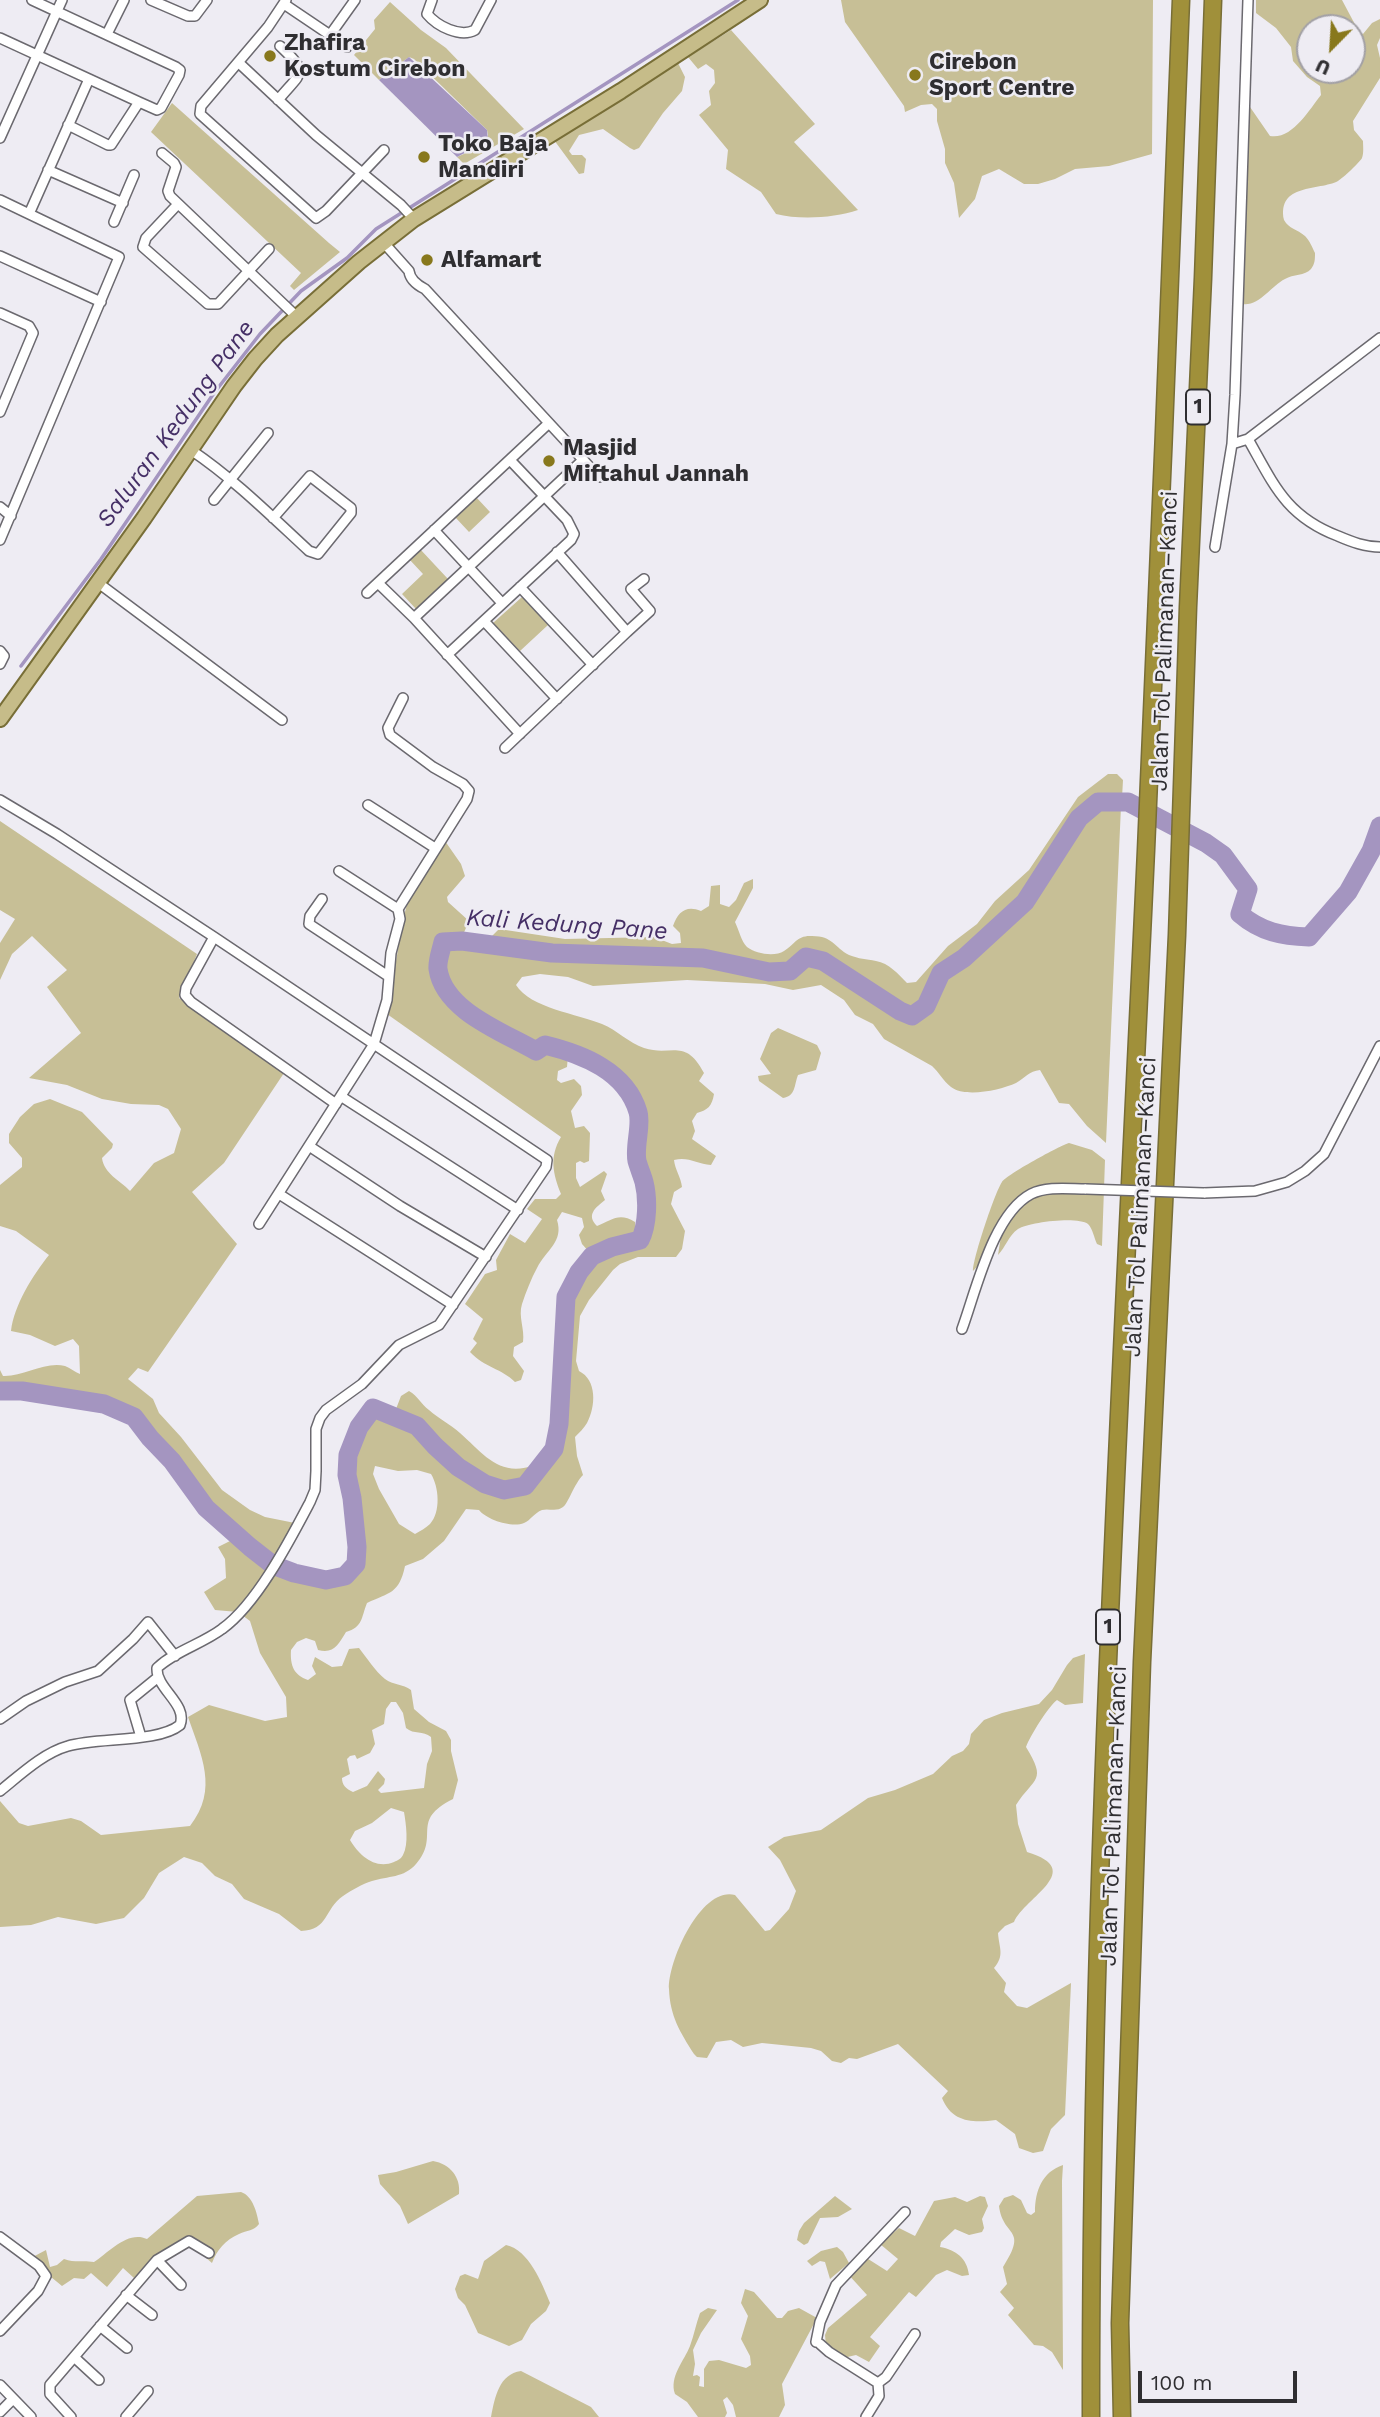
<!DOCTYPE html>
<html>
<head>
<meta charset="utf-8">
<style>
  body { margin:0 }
  #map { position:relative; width:1380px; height:2417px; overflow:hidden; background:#eeecf3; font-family:"Work Sans",sans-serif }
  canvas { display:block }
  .north { position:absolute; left:1296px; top:14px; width:70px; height:70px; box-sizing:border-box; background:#eeecf3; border:2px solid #a2a0a5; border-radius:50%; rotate:204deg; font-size:19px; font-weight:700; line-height:28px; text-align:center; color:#2f2e31 }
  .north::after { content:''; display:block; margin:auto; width:24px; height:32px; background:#88781c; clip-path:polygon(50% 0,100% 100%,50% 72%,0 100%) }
  .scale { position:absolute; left:1138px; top:2371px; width:159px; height:32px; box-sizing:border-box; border:4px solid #2f2e31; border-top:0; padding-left:9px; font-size:21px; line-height:24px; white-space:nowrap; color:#2f2e31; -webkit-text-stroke:5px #eeecf3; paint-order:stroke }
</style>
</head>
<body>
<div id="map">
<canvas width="1380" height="2417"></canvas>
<div class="north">U</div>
<div class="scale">100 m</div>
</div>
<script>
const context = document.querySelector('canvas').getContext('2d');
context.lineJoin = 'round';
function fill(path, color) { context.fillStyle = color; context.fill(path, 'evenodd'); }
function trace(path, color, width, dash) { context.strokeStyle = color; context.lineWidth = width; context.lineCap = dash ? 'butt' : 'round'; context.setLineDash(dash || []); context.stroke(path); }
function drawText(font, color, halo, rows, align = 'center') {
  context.font = font + ' "Work Sans",sans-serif'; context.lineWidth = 5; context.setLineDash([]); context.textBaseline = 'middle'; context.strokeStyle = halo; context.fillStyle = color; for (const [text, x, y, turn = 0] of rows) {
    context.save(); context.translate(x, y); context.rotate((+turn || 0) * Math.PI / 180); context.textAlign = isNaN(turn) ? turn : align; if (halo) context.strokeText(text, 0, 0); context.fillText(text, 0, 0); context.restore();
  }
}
fill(new Path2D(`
  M841,0H1153L1152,154L1109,166L1075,169L1055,179L1038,184H1024L999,169L982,176L975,199L959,218L954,183L945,163V149L937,121V109L932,104L921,105L905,112L904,106L845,22Z
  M1256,0H1342L1359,32L1363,34L1372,23L1380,19V38L1377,45L1380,58V78L1353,121L1354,130L1363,141C1363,146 1364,153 1362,158C1360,162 1343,178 1338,181C1319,191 1277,183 1284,220C1289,229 1297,229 1305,236C1310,241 1312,247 1315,253C1315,259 1315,264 1311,269C1305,276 1293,274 1285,279C1271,286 1259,307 1242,304L1244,197L1250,107L1270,136C1292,140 1309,110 1321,95L1320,86L1307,77L1293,61L1291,47L1276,28L1256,13ZM1310,28H1352V70H1310Z
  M390,2L421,30L446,48L524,129L464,164L457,157L484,145L488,135L487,130L414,59L409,57L379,80L354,55L375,29L374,20Z
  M731,30L815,124L794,142L858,210C834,218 800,220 776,214L761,192L726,169L728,150L699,115L711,105L709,91L715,83L714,70L706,64L698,69L688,57Z
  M678,63L685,77L682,91L663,113L639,148L634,150L630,148L603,129L579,135L569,151L572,155H582L586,159L584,173L579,174L554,140Z
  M172,103L329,243L340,252L294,290L290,286L301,273L151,132Z
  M476,497L490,512L469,532L455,517Z
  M420,549L448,579L416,609L402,594L423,574L409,559Z
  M522,597L548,625L520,651L493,623Z
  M1108,774H1117L1123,780L1122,798H1097L1076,816L1022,899L961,955L938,970L922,1003L911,1012L825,958L806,953L788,967L769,968L704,954L553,949L488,940L499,929L565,939L654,937L672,944L681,943L680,933L673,926C678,912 686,905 701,911L709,906L711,886L720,885V904L729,907L736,900L744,883L753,879V888L735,922C739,930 741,941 747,947C756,954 775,957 784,951C795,944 797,935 812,936C833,936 834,947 849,955C859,959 866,959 876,961C889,963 898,974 907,983L916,982L948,946L977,924L995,901L1029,870L1078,797Z
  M1100,806H1121L1106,1143L1087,1126L1069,1104L1059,1103L1040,1070C1029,1071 1025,1078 1016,1083C1001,1090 965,1098 951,1087C943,1081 939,1072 932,1066L884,1039L873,1024L855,1015L844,1000L821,985L793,990L765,984L687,980L593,986L568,977L540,974L522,977L516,985C530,1008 578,1014 602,1024C617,1030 629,1043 644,1048C671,1057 685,1037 704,1073L699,1081L714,1094C712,1106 708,1110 697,1113L692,1121L695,1131L692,1139L716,1156L711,1165C697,1164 688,1156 674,1160C675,1170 681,1177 682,1187L674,1192L671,1204L685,1231L682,1249L676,1257H638L620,1264L613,1270L589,1300L580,1316L576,1361L579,1371C597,1380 596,1406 587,1423C584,1428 579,1433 575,1437L577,1456L583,1475C574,1484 568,1504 563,1507C557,1512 548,1508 542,1510C534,1513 531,1520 524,1523C512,1528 487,1520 479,1510L466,1509L444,1541L423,1559L405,1566C399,1594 390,1592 367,1603C361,1618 363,1627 346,1632C338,1645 334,1654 318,1650L315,1641L306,1638L297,1642L291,1650C290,1666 294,1675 308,1680L316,1674L312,1666L315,1657L332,1667L342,1666L349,1649L359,1648C367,1658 375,1671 385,1679C393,1685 403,1684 411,1690L414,1709L429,1722L446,1731L451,1740V1751L458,1780L453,1799C409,1821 441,1836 416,1864C404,1878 388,1876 372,1881C362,1884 352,1890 343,1896C324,1909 329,1930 301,1931L279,1914L244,1899L232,1884L215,1876L202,1863L184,1857L159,1873L144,1898L124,1918L96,1924L58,1917L31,1925L0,1927V1801L19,1823L28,1826L71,1818L81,1821L101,1835L190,1826C219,1789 201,1755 188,1717L209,1705L265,1721L287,1717L286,1697L260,1653L250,1621L238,1612L215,1610L204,1592L226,1578L225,1559L218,1547L232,1540C245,1549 257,1561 271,1568C301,1586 364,1597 361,1545C360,1519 349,1486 352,1460C354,1443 364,1426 374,1412L415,1430L456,1470L483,1488L503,1495L528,1489L558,1451L563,1424L570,1298L582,1274L595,1259L613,1251L643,1244L649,1231V1184L640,1159L643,1113L632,1092L613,1070L571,1047L545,1041L536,1046C507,1029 444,1006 442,967C441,961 445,952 446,946L462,945L552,957L703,962L768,976L791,975L808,961L822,965L898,1014L912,1021L929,1008L945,975L966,961L1028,904L1082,821ZM375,1466L398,1471L417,1470L431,1474C439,1487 441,1512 430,1524C426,1528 420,1531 415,1534L399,1524L379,1489L373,1474ZM391,1702H396L403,1713L406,1728C414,1735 423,1730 431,1737L432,1751L427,1764L424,1788L381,1793L378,1790L384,1784L385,1779L378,1771L367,1786L353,1792C346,1789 342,1785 342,1778L350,1774L347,1759L350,1756L355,1755L357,1759L370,1753L375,1744L372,1730L384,1724L386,1709ZM391,1808L404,1812C406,1824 409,1844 403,1855C401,1859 398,1860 394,1862C375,1870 359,1855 350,1840L355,1831L372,1823Z
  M0,821L197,954L179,998L286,1070L224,1163L192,1192L237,1244L148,1372L138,1368L128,1379L153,1399L159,1413L181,1437L222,1490L250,1510L265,1517L295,1523L275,1562L209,1506L175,1459L153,1435L137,1413L105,1400L23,1387L0,1388V1370L3,1376C23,1377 45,1361 65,1366C70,1368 75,1372 80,1374L79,1346L73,1339L55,1346L30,1335L11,1331C14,1305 33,1275 49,1255L16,1231L0,1226V1185L22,1167V1158L9,1143V1134L20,1117L34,1104L50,1099L82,1112L113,1144L112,1148L102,1158C104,1174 120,1180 130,1191L154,1163L174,1153L181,1129L168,1109L159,1105L131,1104L102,1099L67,1085L29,1078L81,1033L47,987L67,970L32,936L12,954L0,980V943L15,919L0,910Z
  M445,841L461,864L465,876L447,897L448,902L469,921L462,937L440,939C438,947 434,957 433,965C432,1009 504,1037 535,1055L546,1050L568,1055L567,1067L558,1071L557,1080L561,1083L574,1079L581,1086L582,1095L571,1111L575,1128L584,1126L590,1133L589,1161L584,1163L580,1161L576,1163V1178L580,1187L604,1171L607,1174L601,1191L605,1200C595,1208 586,1215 597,1226C612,1220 619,1212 635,1222L637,1237L611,1243L590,1253L582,1244L579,1235L584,1227L582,1218L562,1212L557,1220C564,1242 546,1250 537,1268C531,1279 526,1292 522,1304C518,1317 525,1329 523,1342L514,1347L513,1356L524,1371L521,1380L515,1382C501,1368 485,1368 470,1352L477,1343L473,1339L483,1319L465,1304L485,1274L497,1270L496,1260L510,1234L525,1243L542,1219L527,1209L535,1199H556L561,1194C553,1174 549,1157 561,1137L387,1014L403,920L410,892Z
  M778,1028L817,1045L821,1053L816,1070L798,1075C794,1085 796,1096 783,1098L759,1081L758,1076L771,1074L760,1059L771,1033Z
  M1069,1143L1092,1150L1105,1160L1102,1246L1097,1244C1094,1238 1093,1229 1088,1224C1078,1216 1029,1222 1018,1229C1008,1236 1006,1247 998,1255L1001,1236L1010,1214L1008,1210C990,1227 990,1256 973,1271C973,1258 995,1192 1002,1182C1006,1175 1061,1145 1069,1143Z
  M409,1391C418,1396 421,1404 429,1410C438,1418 450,1424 460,1433C484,1454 499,1478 535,1465L523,1482L504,1486L486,1480L460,1464L419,1423L391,1410L396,1409L401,1396Z
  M1085,1654L1083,1703L1065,1705L1057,1700C1048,1707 1030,1736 1026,1747C1047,1782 1035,1776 1016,1805L1018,1824L1027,1852C1087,1870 1025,1897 1014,1922L1005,1926L998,1933C999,1948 1005,1955 994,1968L1006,1983L1004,1992L1017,2006L1027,2008L1071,1983L1065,2115L1051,2129L1043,2151L1033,2153L1019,2148L1015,2134L996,2120C974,2123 952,2123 942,2098L948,2091L898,2044L857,2059L849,2058L841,2063L832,2061L821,2051L811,2048L762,2043L743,2047L731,2040L716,2042L707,2058L697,2057L694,2054C680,2032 670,2016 669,1989C668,1961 701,1886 735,1895L765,1931L770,1930L789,1909L796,1891L780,1860L768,1847L784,1837L821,1830L868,1798L895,1790L933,1774L952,1756L963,1751L969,1744L971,1734L984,1720L1002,1713L1039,1704L1052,1690L1067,1665L1073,1658Z
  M433,2161C450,2164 461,2177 459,2194L408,2224L400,2206L380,2184L378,2175L396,2172Z
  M1063,2165L1062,2181L1063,2370L1052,2352L1043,2346L1034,2345L1008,2315L1014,2308L1000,2292L1007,2284L1003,2267C1029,2227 1003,2238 999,2206L1004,2198L1013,2195L1021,2200L1027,2213L1031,2215L1035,2212C1035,2191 1042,2172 1063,2165Z
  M241,2192C253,2196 257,2213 259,2224C254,2231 247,2230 239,2234C225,2240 217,2250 212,2263L192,2246L153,2258L134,2278L123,2268L107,2287L91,2273L84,2279L74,2278L62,2286L29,2259L46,2250L50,2267L57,2265L64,2259C75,2263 83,2260 94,2262C109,2252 128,2230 147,2239L197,2196Z
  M835,2196L852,2209L838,2217L820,2218L808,2243L804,2245L797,2240L799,2231L804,2223Z
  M980,2196L985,2197L988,2206L982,2219L984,2228L982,2232L969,2235L955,2229L941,2242L940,2247C956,2250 967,2258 969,2275L962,2276L947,2270L936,2275L916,2297L909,2292L870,2337L880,2346L869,2362L856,2355L843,2358L826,2346L825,2335L828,2328L867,2295L847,2273L865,2257L887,2271L898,2259L880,2244L899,2228L915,2236L934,2201L955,2197L967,2202Z
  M506,2245C529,2250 542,2283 550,2303L546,2311L531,2324L522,2340L509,2346L478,2333L465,2305L458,2298L455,2289L460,2276L465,2274L478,2279L484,2261Z
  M837,2247L843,2252L849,2263L830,2279L825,2262L820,2261L812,2266L807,2261L821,2251Z
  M745,2289L754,2292L777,2318H782L788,2311L799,2308L817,2318L782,2384L785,2405L779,2417H736L733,2405L727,2397L723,2400L727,2413L725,2417H698L687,2402L675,2394C669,2377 684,2361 690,2346C694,2335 696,2324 700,2313L708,2308L717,2310L701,2333L693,2350L695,2364L693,2376L697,2375L700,2377L699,2386L704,2387V2369L709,2361L719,2360L746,2368L751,2365L750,2356L741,2339L748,2316L741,2303Z
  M521,2371L591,2407L599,2417H491C495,2397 499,2374 521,2371Z`), '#c7bf96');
fill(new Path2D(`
  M409,57L487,130L488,141L457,157L379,80Z`), '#a495c0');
trace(new Path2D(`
  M21,666L101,559L214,393L260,334L301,291L347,258L376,229L738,0`), '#a495c0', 3.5);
trace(new Path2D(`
  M0,1391H22L104,1404L134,1417L150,1438L172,1461L206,1508L250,1547L273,1565L294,1573L326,1580L345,1576L356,1564L357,1547L352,1498L347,1475L348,1455L359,1427L373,1408L417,1426L435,1446L458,1467L485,1484L504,1490L525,1486L554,1449L559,1424L566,1297L579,1272L592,1256L612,1247L640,1240C648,1225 648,1198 644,1182C642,1175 639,1168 637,1161C634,1146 642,1125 638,1112C626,1071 582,1054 545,1045L536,1051C503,1032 444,1011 438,969C437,961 441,951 443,942L462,941L552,953L703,958L769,972L790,971L806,957L823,961L900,1011L912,1016L926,1006L941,973L964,958L1025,902L1079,818L1098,802H1128L1206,843L1223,855L1248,889L1240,914C1261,932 1282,936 1309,937L1348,892L1371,851L1380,826`), '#a495c0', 19);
const street = new Path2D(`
  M151,0L188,16H195L207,0
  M286,0L268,27L201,106L200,114L316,218L326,211L384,150
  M432,0L427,14C437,26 460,38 475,30L491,0
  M284,4L330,35L355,0
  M107,34L124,0
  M330,35L347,47
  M0,38L139,102L157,110L161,108L179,75L180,70L176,67L32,0
  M239,63L316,135L401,205L414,219
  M278,100C302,71 310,74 280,46
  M68,125L108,145H111L139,102
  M0,138L62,0
  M162,153L174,163L176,167L168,191L170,196L297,317
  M48,170L123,203
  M0,200L119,257L0,540
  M178,204L146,238L143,247L208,304H218L269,249
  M29,214L89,79
  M114,222L134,175
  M384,243L409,271C410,280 417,285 425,289L599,477
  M0,256L101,302
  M0,313L29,326L33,333L0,412
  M1248,439C1274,485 1286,516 1338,536C1352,542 1365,547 1380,547
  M1232,444L1248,439L1380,338
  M191,450C234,479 271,516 309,551L318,554L351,513V508L310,476L273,518
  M214,500L268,433
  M0,507L11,516
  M434,530L502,603
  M1215,547L1232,444L1235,395L1248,0
  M97,582L282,720
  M378,583L414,618L520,734
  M520,587L593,665
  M367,593L549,423
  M414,618L583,460
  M484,621L557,699
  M627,632L650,611L631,589L644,579
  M0,651L4,656L0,664
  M447,655L571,540L574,534L567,520L510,460
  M505,748L627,632L557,552
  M0,800L57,834L214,937L547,1160L546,1167L439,1325L399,1345L362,1384L326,1410L320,1418L316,1429V1471L315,1490L310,1502C290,1540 257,1604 222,1629C202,1644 175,1651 157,1668C156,1689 188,1704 180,1725C158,1743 97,1737 68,1746C43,1753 20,1775 0,1791
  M368,805L435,848
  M339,871L398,909
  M322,899L310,916L309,924L388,976
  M214,937L186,988L185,995L191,1002L336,1104
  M342,1097L518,1210
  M309,1146L400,1206L486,1257
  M1204,1193L1255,1191L1287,1182L1305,1171L1324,1154L1380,1046
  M279,1194L453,1305
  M259,1224L374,1044L387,1000L391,953L400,919L398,909L467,799L469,791L463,784L433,767L390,735L388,728L403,698
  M962,1329C976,1291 993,1214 1031,1194C1047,1186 1069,1189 1086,1189
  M0,1719L26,1701L65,1682L98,1671L133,1639L148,1622L175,1656
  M141,1737L130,1700L157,1678
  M0,2237L39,2266L46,2276L38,2291L0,2331
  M157,2260L181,2285
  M126,2295L152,2315
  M100,2326L127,2348
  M816,2342L820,2322L836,2285L905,2212
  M820,2344L829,2352L878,2383L879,2396L866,2417
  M74,2357L99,2380
  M878,2383L886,2377L915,2334
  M0,2385L31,2417
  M0,2412L13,2399
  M71,2417L50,2394V2385L157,2260L189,2241L209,2253
  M126,2417L148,2391`);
const primary = new Path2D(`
  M0,719L144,518L234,386L255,359L277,335L359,262L414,219L621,91L760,0`);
const highway = new Path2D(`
  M1091,2417C1090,1894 1122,1372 1146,850C1159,567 1170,283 1181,0
  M1122,2417L1120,2323L1142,1662L1177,935L1188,607L1203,278L1213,0`);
trace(street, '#6b696f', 12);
trace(primary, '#786e37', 18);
trace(highway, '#786e37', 19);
trace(street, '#fff', 9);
trace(primary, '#c6bc89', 14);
trace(highway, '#a0903a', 16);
const streetBridge = new Path2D(`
  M1086,1189L1204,1193`);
trace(streetBridge, '#6b696f', 12, []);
trace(streetBridge, '#fff', 9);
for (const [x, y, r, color] of [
  [270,56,7,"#88781c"],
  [915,75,7,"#88781c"],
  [424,157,7,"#88781c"],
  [427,260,7,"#88781c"],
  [549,461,7,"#88781c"]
]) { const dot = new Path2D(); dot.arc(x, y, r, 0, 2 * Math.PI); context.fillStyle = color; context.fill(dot); trace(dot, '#eeecf3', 2.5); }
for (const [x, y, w] of [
  [1198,407,24],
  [1108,1627,24]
]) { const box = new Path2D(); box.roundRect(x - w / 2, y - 17.5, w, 35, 5); context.fillStyle = '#eeecf3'; context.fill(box); trace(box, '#2f2e31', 2); }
drawText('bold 21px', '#2f2e31', null, [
  ["1",1198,407],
  ["1",1108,1627]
]);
drawText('bold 23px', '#2f2e31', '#eeecf3', [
  ["Zhafira",284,43],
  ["Kostum Cirebon",284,69],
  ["Cirebon",929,62],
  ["Sport Centre",929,88],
  ["Toko Baja",438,144],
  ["Mandiri",438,170],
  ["Alfamart",441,260],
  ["Masjid",563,448],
  ["Miftahul Jannah",563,474]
], 'left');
drawText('23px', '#2f2e31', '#eeecf3', [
  ["Jalan Tol Palimanan–Kanci",1165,641,-88],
  ["Jalan Tol Palimanan–Kanci",1141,1207,-87],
  ["Jalan Tol Palimanan–Kanci",1114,1816,-88]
]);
drawText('italic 24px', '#452f66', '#eeecf3', [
  ["Saluran Kedung Pane",176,424,-54],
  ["Kali Kedung Pane",567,925,4]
]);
</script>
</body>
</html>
